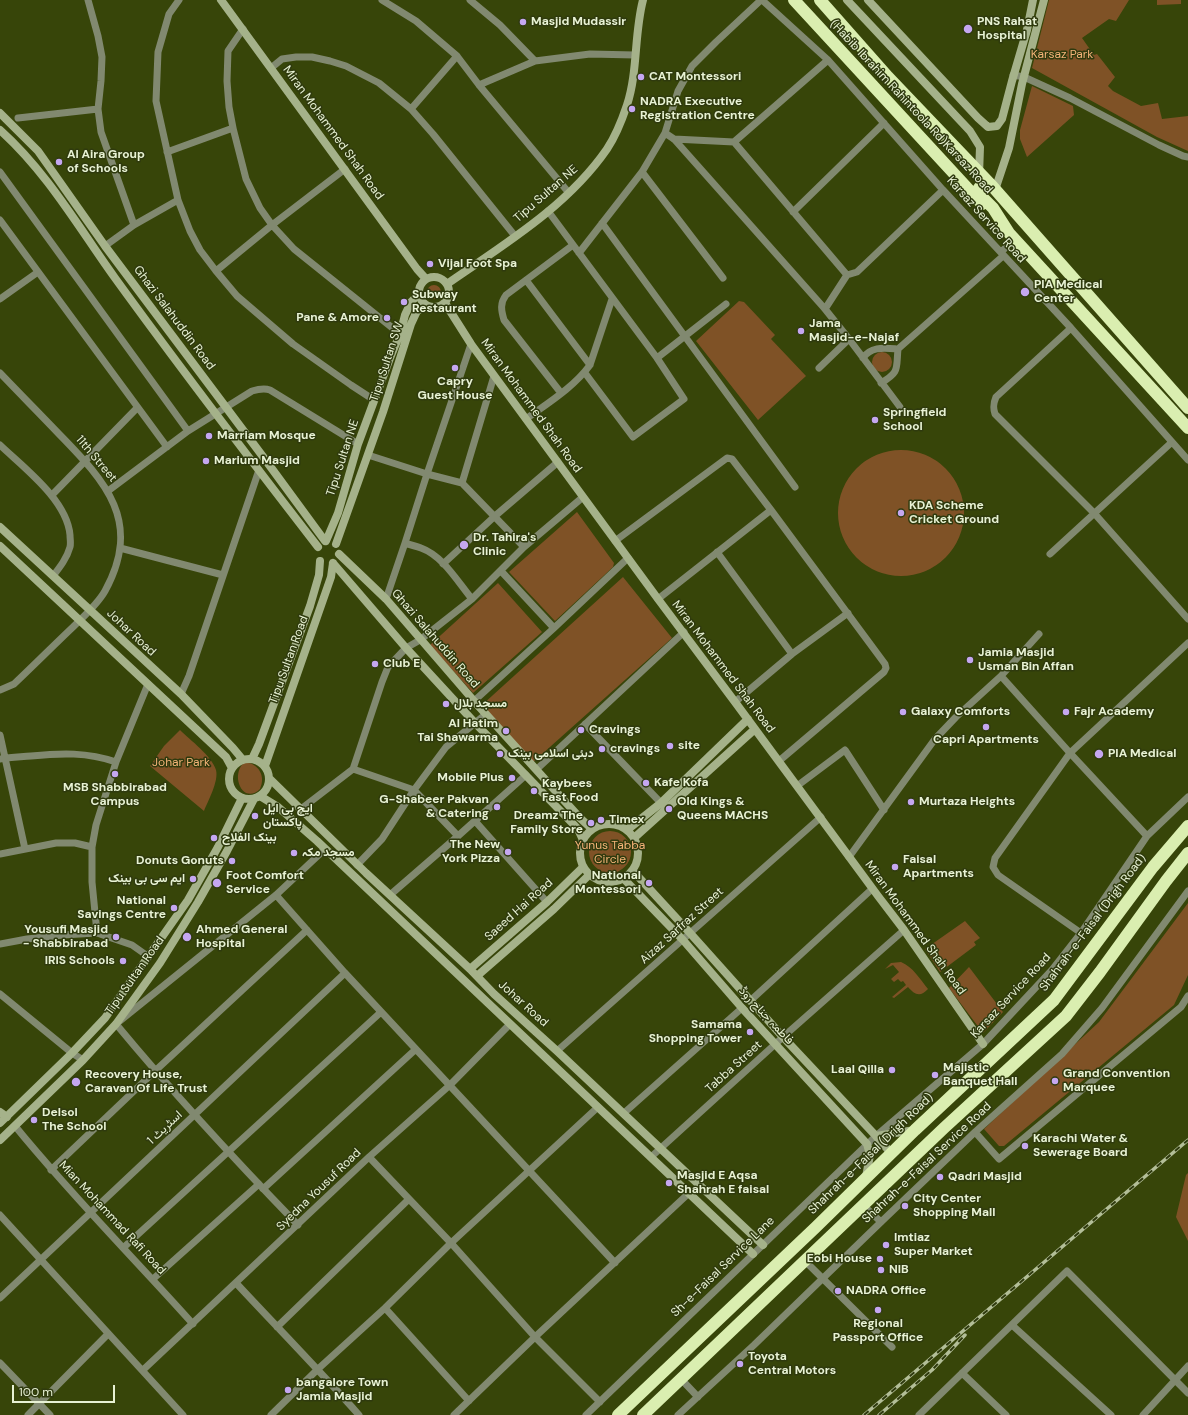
<!DOCTYPE html>
<html>
<head>
<meta charset="utf-8">
<style>
  body { margin:0 }
  #map { position:relative; width:1188px; height:1415px; overflow:hidden; background:#374509; font-family:"DM Sans",sans-serif }
  canvas { display:block }
  .scale { position:absolute; left:12px; top:1385px; width:103px; height:18px; box-sizing:border-box; border:2px solid #e8f2d4; border-top:0; padding-left:5px; font-size:12px; line-height:14px; white-space:nowrap; color:#e8f2d4; -webkit-text-stroke:3px #2f3a0e; paint-order:stroke }
</style>
</head>
<body>
<div id="map">
<canvas width="1188" height="1415"></canvas>
<div class="scale">100 m</div>
</div>
<script>
const context = document.querySelector('canvas').getContext('2d');
context.lineJoin = 'round';
function fill(path, color) { context.fillStyle = color; context.fill(path, 'evenodd'); }
function trace(path, color, width, dash) { context.strokeStyle = color; context.lineWidth = width; context.lineCap = dash ? 'butt' : 'round'; context.setLineDash(dash || []); context.stroke(path); }
function drawText(font, color, halo, rows, align = 'center') {
  context.font = font + ' "DM Sans",Vazirmatn,sans-serif'; context.lineWidth = 3; context.setLineDash([]); context.textBaseline = 'middle'; context.strokeStyle = halo; context.fillStyle = color; for (const [text, x, y, turn = 0] of rows) {
    context.save(); context.translate(x, y); context.rotate((+turn || 0) * Math.PI / 180); context.textAlign = isNaN(turn) ? turn : align; if (halo) context.strokeText(text, 0, 0); context.fillText(text, 0, 0); context.restore();
  }
}
fill(new Path2D(`
  M1049,0H1129L1116,21L1109,19L1082,38L1094,55L1097,54L1115,77L1108,86L1113,91L1141,106L1158,103L1162,119L1188,116V151L1157,137L1032,68Z
  M1157,0H1181V4L1157,5Z
  M1032,86L1073,106L1074,115L1027,157L1020,139V130Z
  M427 292a7 7 0 1 1 14 0a7 7 0 1 1-14 0Z
  M739,301L744,302L775,335L771,339L806,376L758,420L696,341Z
  M872 362a10 10 0 1 1 20 0a10 10 0 1 1-20 0Z
  M838 513a63 63 0 1 1 126 0a63 63 0 1 1-126 0Z
  M577,512L614,563L613,567L555,621L509,572Z
  M623,577L672,638L532,763L482,705Z
  M498,583L542,632L473,693L430,645Z
  M180,730C190,740 212,756 216,770C219,781 208,801 204,811L150,766L164,746Z
  M245,762C259,764 266,776 260,789C243,806 229,774 245,762Z
  M589 852a21 21 0 1 1 42 0a21 21 0 1 1-42 0Z
  M1188,903V975L1174,1005L1004,1146H999L984,1129L1099,1022Z
  M965,921L980,938L974,942L976,945L940,972L925,949Z
  M901,962C913,967 920,979 928,989C920,998 914,994 908,987L894,998L892,997L906,985L903,981L901,982L898,979L894,982L891,979L899,972L893,965L885,969L891,963Z
  M969,967L1003,1012L983,1033L949,988Z
  M1188,1173V1241L1176,1217L1186,1175Z`), '#7f5226');
trace(new Path2D(`
  M88,0L98,36L102,57L101,81L98,109L101,132L134,225
  M179,0L169,14L158,52L156,101L178,200L190,231L200,250L216,271L237,296L293,344L351,385L374,400
  M382,0L416,21L457,56L479,85L569,193
  M470,0L500,25L535,61
  M762,0L828,60L943,190L1071,328L1188,460
  M243,29L228,51L227,81L229,107L233,128L246,179L260,208L272,225L294,249L400,334
  M271,68L282,59L296,57H312L330,61L346,66L379,83L411,109L433,134L515,236
  M1013,75L1024,77L1070,98L1159,145L1183,156L1188,157
  M479,85L535,61L590,54L635,55
  M411,109L457,56
  M18,118L98,109
  M665,133L674,139L825,309L849,339L900,407
  M674,139L734,142L847,275L825,309
  M734,142L828,60
  M167,152L233,128
  M0,172L188,431
  M642,172L723,278
  M548,211L657,358L684,399L633,437L585,373
  M793,212L884,123
  M0,220L167,447
  M602,223L795,487
  M105,246L134,225L178,200
  M1001,252L1015,239
  M579,253L642,172L665,133L678,91L692,66L716,42L761,0
  M216,271L272,225L345,169
  M847,275L857,272L943,190
  M526,280L590,365
  M0,299L38,272
  M1071,328L996,397C993,404 993,408 995,414L1094,513L1188,619
  M657,358L726,304
  M863,358C871,346 884,348 898,349
  M819,368L849,339
  M0,373C20,394 40,414 59,434C106,482 143,522 105,591C97,605 84,616 73,627C53,646 34,665 14,684L0,690
  M881,383C900,372 896,369 898,349L1003,256
  M561,393L504,320C501,310 500,303 506,295L573,245
  M526,419C548,403 574,387 590,365L612,299
  M0,445C24,468 67,500 70,535C70,539 71,543 70,547C67,558 60,567 53,576
  M368,455L427,474L462,483L524,547
  M462,483L494,376
  M108,491L188,431L252,391C259,389 264,388 270,390L358,444
  M52,495L137,408
  M615,541L727,458L732,459L771,510L885,664L886,668L884,672L779,761
  M405,543C410,545 416,546 421,548C443,556 457,581 472,599
  M120,548L223,575
  M717,552L792,654
  M1050,554L1172,442
  M443,564L495,516L558,462
  M501,571L554,628
  M386,599L405,543L427,474L471,344
  M658,599L771,510
  M1001,676L1070,753L1147,836
  M181,694L189,676L259,470
  M474,701L554,628L628,558
  M735,702L792,654L848,613
  M585,724L661,803
  M0,735L25,849
  M0,759C10,757 20,757 31,756C61,753 87,752 116,762
  M353,769L414,790L458,836
  M537,769L684,632
  M797,786L845,750L884,810
  M301,809L353,769L382,682L388,667L406,648L420,640L472,599L524,547L583,497
  M475,821L547,902
  M0,854L56,843H75L92,847
  M849,857L935,739L956,717L1001,676L1039,634
  M357,865L382,839L414,790L446,747L486,714
  M276,895L345,973L615,1263
  M390,895L458,836L526,775
  M97,933L92,882V847L96,825L116,762L148,684
  M1081,933L998,875L993,867L995,858L1070,753L1188,643
  M0,944L27,939L63,935L97,933L132,945L149,957
  M0,994L72,1053L83,1060
  M750,1001L872,889
  M557,1051L821,817
  M624,1113L742,1008
  M15,1126C71,1195 134,1258 193,1324
  M975,1132L999,1159L1181,1007L1188,996
  M369,1157L451,1243L535,1337L600,1402
  M651,1157L783,1037L904,930
  M51,1170L155,1071L307,930
  M263,1189L416,1049
  M863,1205L881,1222
  M0,1215L183,1415
  M298,1225C235,1160 174,1094 116,1024L276,895L324,850
  M123,1248L381,1012
  M805,1261L892,1347
  M153,1279L259,1184
  M236,1283C277,1327 319,1370 359,1415
  M0,1298C115,1189 230,1082 345,973
  M385,1308L469,1401
  M1012,1325L1111,1415
  M277,1327L409,1199
  M0,1363L50,1415
  M143,1370L369,1157L450,1085L510,1024
  M962,1373L1006,1415
  M681,1379L698,1397
  M28,1415L108,1334
  M271,1415L318,1369L385,1308L451,1243L598,1107
  M454,1415L535,1337L689,1193
  M586,1415L876,1136L983,1044L1052,970L1081,933L1147,836L1188,797
  M678,1415L754,1345L881,1222L975,1132L1062,1054L1102,1008L1188,891
  M919,1415L1067,1271L1188,1393
  M1143,1415L1188,1366`), '#818970', 7);
trace(new Path2D(`
  M221,0L417,269L426,279
  M847,0L970,131L980,147L979,175
  M868,0L978,118L988,127L997,126L1002,119L1012,81L1027,30L1033,0
  M0,113L38,151L105,246L264,458L325,541
  M0,130C47,172 79,228 115,278C181,369 249,458 318,547
  M995,190L1009,148L1022,84L1044,0
  M419 292a15 15 0 1 1 30 0a15 15 0 1 1-30 0Z
  M447,284C503,245 567,207 607,149C615,137 622,120 627,105C638,72 634,34 643,0
  M445,303L471,344L658,599L735,702L878,896L904,930L983,1044
  M0,527L181,694L233,748L243,760
  M326,541L338,513L358,444L390,358L400,334L405,315L411,302L419,294
  M336,544L383,412L411,324L417,311L427,306
  M0,546L226,757L232,768
  M339,554L386,599L474,701L580,818L592,829
  M333,563L406,648L475,723L578,829L583,840
  M229 779a20 20 0 1 1 40 0a20 20 0 1 1-40 0Z
  M252,759L259,744L310,606L319,575L320,561
  M265,766L331,577L333,563
  M270,779L366,873L470,969L494,994L557,1051L763,1245
  M260,796L278,807L317,841L753,1254
  M580 853a29 29 0 1 1 58 0a29 29 0 1 1-58 0Z
  M627,830L661,803L748,719
  M634,838L755,729
  M633,871L690,933L783,1037L876,1136L891,1153
  M624,879L683,940L742,1008L867,1144L870,1155L866,1177
  M470,969L547,902L583,867
  M477,976L554,909L589,875
  M0,1112L7,1117
  M0,1123L72,1053L105,1018L188,900L218,847L242,798
  M876,1136L915,1130
  M0,1140L83,1060L116,1024L160,963L198,902L227,851L254,799`), '#a5b28a', 8);
trace(new Path2D(`
  M794,0L982,204
  M820,0L888,77L993,187L1188,408
  M993,187L982,185L979,188L981,196L993,208L1009,233L1188,428
  M618,1415L816,1227L915,1130L1054,1000L1153,867L1188,826
  M643,1415L944,1128L1066,1016L1100,972L1166,881L1188,853`), '#daeeb0', 12);
const rail = new Path2D(`
  M864,1415L1188,1140
  M879,1415L932,1370L965,1335`);
trace(rail, '#b3be98', 3.5);
trace(rail, '#2f3a0e', 2, [6]);
for (const [x, y, r, color] of [
  [523,22,4,"#c5a7f1"],
  [968,29,5,"#c5a7f1"],
  [641,77,4,"#c5a7f1"],
  [632,109,4,"#c5a7f1"],
  [59,162,4,"#c5a7f1"],
  [430,264,4,"#c5a7f1"],
  [1025,292,5,"#c5a7f1"],
  [404,302,4,"#c5a7f1"],
  [387,318,4,"#c5a7f1"],
  [801,331,4,"#c5a7f1"],
  [455,368,4,"#c5a7f1"],
  [875,420,4,"#c5a7f1"],
  [209,436,4,"#c5a7f1"],
  [206,461,4,"#c5a7f1"],
  [901,513,4,"#c5a7f1"],
  [464,545,5,"#c5a7f1"],
  [970,660,4,"#c5a7f1"],
  [375,664,4,"#c5a7f1"],
  [446,704,4,"#c5a7f1"],
  [903,712,4,"#c5a7f1"],
  [1066,712,4,"#c5a7f1"],
  [986,727,4,"#c5a7f1"],
  [581,730,4,"#c5a7f1"],
  [506,731,4,"#c5a7f1"],
  [670,746,4,"#c5a7f1"],
  [602,749,4,"#c5a7f1"],
  [500,754,4,"#c5a7f1"],
  [1099,754,5,"#c5a7f1"],
  [115,774,4,"#c5a7f1"],
  [512,778,4,"#c5a7f1"],
  [646,783,4,"#c5a7f1"],
  [534,791,4,"#c5a7f1"],
  [911,802,4,"#c5a7f1"],
  [497,807,4,"#c5a7f1"],
  [669,809,4,"#c5a7f1"],
  [255,816,4,"#c5a7f1"],
  [601,820,4,"#c5a7f1"],
  [591,823,4,"#c5a7f1"],
  [214,838,4,"#c5a7f1"],
  [508,852,4,"#c5a7f1"],
  [294,853,4,"#c5a7f1"],
  [232,861,4,"#c5a7f1"],
  [895,867,4,"#c5a7f1"],
  [193,879,4,"#c5a7f1"],
  [217,883,5,"#c5a7f1"],
  [649,883,4,"#c5a7f1"],
  [174,908,4,"#c5a7f1"],
  [116,937,4,"#c5a7f1"],
  [187,937,5,"#c5a7f1"],
  [123,961,4,"#c5a7f1"],
  [750,1032,4,"#c5a7f1"],
  [892,1070,4,"#c5a7f1"],
  [935,1075,4,"#c5a7f1"],
  [1055,1081,4,"#c5a7f1"],
  [76,1082,5,"#c5a7f1"],
  [34,1120,4,"#c5a7f1"],
  [1025,1146,4,"#c5a7f1"],
  [940,1177,4,"#c5a7f1"],
  [669,1183,4,"#c5a7f1"],
  [905,1206,4,"#c5a7f1"],
  [886,1245,4,"#c5a7f1"],
  [880,1259,4,"#c5a7f1"],
  [881,1270,4,"#c5a7f1"],
  [838,1291,4,"#c5a7f1"],
  [878,1310,4,"#c5a7f1"],
  [740,1364,4,"#c5a7f1"],
  [288,1390,4,"#c5a7f1"]
]) { const dot = new Path2D(); dot.arc(x, y, r, 0, 2 * Math.PI); context.fillStyle = color; context.fill(dot); trace(dot, '#2f3a0e', 1.5); }
drawText('bold 12px', '#e8f2d4', '#2f3a0e', [
  ["Masjid Mudassir",531,22],
  ["PNS Rahat",977,22],
  ["Hospital",977,36],
  ["CAT Montessori",649,77],
  ["NADRA Executive",640,102],
  ["Registration Centre",640,116],
  ["Al Aira Group",67,155],
  ["of Schools",67,169],
  ["Vijal Foot Spa",438,264],
  ["PIA Medical",1034,285],
  ["Center",1034,299],
  ["Subway",412,295],
  ["Restaurant",412,309],
  ["Pane & Amore",379,318,"right"],
  ["Jama",809,324],
  ["Masjid-e-Najaf",809,338],
  ["Capry",455,382,"center"],
  ["Guest House",455,396,"center"],
  ["Springfield",883,413],
  ["School",883,427],
  ["Marriam Mosque",217,436],
  ["Marium Masjid",214,461],
  ["KDA Scheme",909,506],
  ["Cricket Ground",909,520],
  ["Dr. Tahira's",473,538],
  ["Clinic",473,552],
  ["Jamia Masjid",978,653],
  ["Usman Bin Affan",978,667],
  ["Club E",383,664],
  ["مسجد بلال",454,704],
  ["Galaxy Comforts",911,712],
  ["Fajr Academy",1074,712],
  ["Al Hatim",498,724,"right"],
  ["Tai Shawarma",498,738,"right"],
  ["Cravings",589,730],
  ["Capri Apartments",986,740,"center"],
  ["site",678,746],
  ["cravings",610,749],
  ["دبئی اسلامی بینک",508,754],
  ["PIA Medical",1108,754],
  ["Mobile Plus",504,778,"right"],
  ["Kafe Kofa",654,783],
  ["Kaybees",542,784],
  ["Fast Food",542,798],
  ["MSB Shabbirabad",115,788,"center"],
  ["Campus",115,802,"center"],
  ["G-Shabeer Pakvan",489,800,"right"],
  ["& Catering",489,814,"right"],
  ["Old Kings &",677,802],
  ["Queens MACHS",677,816],
  ["Murtaza Heights",919,802],
  ["ایچ بی ایل",263,809],
  ["پاکستان",263,823],
  ["Dreamz The",583,816,"right"],
  ["Family Store",583,830,"right"],
  ["Timex",609,820],
  ["بینک الفلاح",222,838],
  ["The New",500,845,"right"],
  ["York Pizza",500,859,"right"],
  ["مسجد مکہ",302,853],
  ["Faisal",903,860],
  ["Apartments",903,874],
  ["Donuts Gonuts",224,861,"right"],
  ["Foot Comfort",226,876],
  ["Service",226,890],
  ["National",641,876,"right"],
  ["Montessori",641,890,"right"],
  ["ایم سی بی بینک",185,879,"right"],
  ["National",166,901,"right"],
  ["Savings Centre",166,915,"right"],
  ["Yousufi Masjid",108,930,"right"],
  ["- Shabbirabad",108,944,"right"],
  ["Ahmed General",196,930],
  ["Hospital",196,944],
  ["IRIS Schools",115,961,"right"],
  ["Samama",742,1025,"right"],
  ["Shopping Tower",742,1039,"right"],
  ["Majistic",943,1068],
  ["Banquet Hall",943,1082],
  ["Laal Qilla",884,1070,"right"],
  ["Grand Convention",1063,1074],
  ["Marquee",1063,1088],
  ["Recovery House,",85,1075],
  ["Caravan Of Life Trust",85,1089],
  ["Delsol",42,1113],
  ["The School",42,1127],
  ["Karachi Water &",1033,1139],
  ["Sewerage Board",1033,1153],
  ["Masjid E Aqsa",677,1176],
  ["Shahrah E faisal",677,1190],
  ["Qadri Masjid",948,1177],
  ["City Center",913,1199],
  ["Shopping Mall",913,1213],
  ["Imtiaz",894,1238],
  ["Super Market",894,1252],
  ["Eobi House",872,1259,"right"],
  ["NIB",889,1270],
  ["NADRA Office",846,1291],
  ["Regional",878,1324,"center"],
  ["Passport Office",878,1338,"center"],
  ["Toyota",748,1357],
  ["Central Motors",748,1371],
  ["bangalore Town",296,1383],
  ["Jamia Masjid",296,1397]
], 'left');
drawText('12px', '#f4b378', '#2f3a0e', [
  ["Karsaz Park",1062,55],
  ["Johar Park",181,763],
  ["Yunus Tabba",610,846],
  ["Circle",610,860]
]);
drawText('12px', '#e8f2d4', '#2f3a0e', [
  ["(Habib Ibrahim Rahintoola Rd)Karsaz Road",911,107,47],
  ["Miran Mohammed Shah Road",333,133,54],
  ["Tipu Sultan NE",546,194,-41],
  ["Karsaz Service Road",986,220,48],
  ["Ghazi Salahuddin Road",174,318,53],
  ["Tipu Sultan SW",387,362,-72],
  ["Miran Mohammed Shah Road",531,406,54],
  ["Tipu Sultan NE",343,458,-72],
  ["11th Street",96,459,50],
  ["Johar Road",131,633,43],
  ["Ghazi Salahuddin Road",435,639,49],
  ["Tipu Sultan Road",289,660,-70],
  ["Miran Mohammed Shah Road",723,667,53],
  ["Saeed Hai Road",519,910,-42],
  ["Shahrah-e-Faisal (Drigh Road)",1093,923,-53],
  ["Aizaz Sarfraz Street",682,926,-42],
  ["Miran Mohammed Shah Road",915,928,54],
  ["Tipu Sultan Road",135,976,-55],
  ["Karsaz Service Road",1011,996,-47],
  ["Johar Road",523,1004,42],
  ["فاطمہ جناح روڈ",766,1016,47],
  ["Tabba Street",734,1067,-42],
  ["اسٹریٹ 1",165,1128,-43],
  ["Shahrah-e-Faisal (Drigh Road)",871,1154,-44],
  ["Shahrah-e-Faisal Service Road",927,1163,-43],
  ["Syedna Yousuf Road",319,1190,-44],
  ["Mian Mohammad Rafi Road",112,1218,47],
  ["Sh-e-Faisal Service Lane",723,1267,-44]
]);
</script>
</body>
</html>
